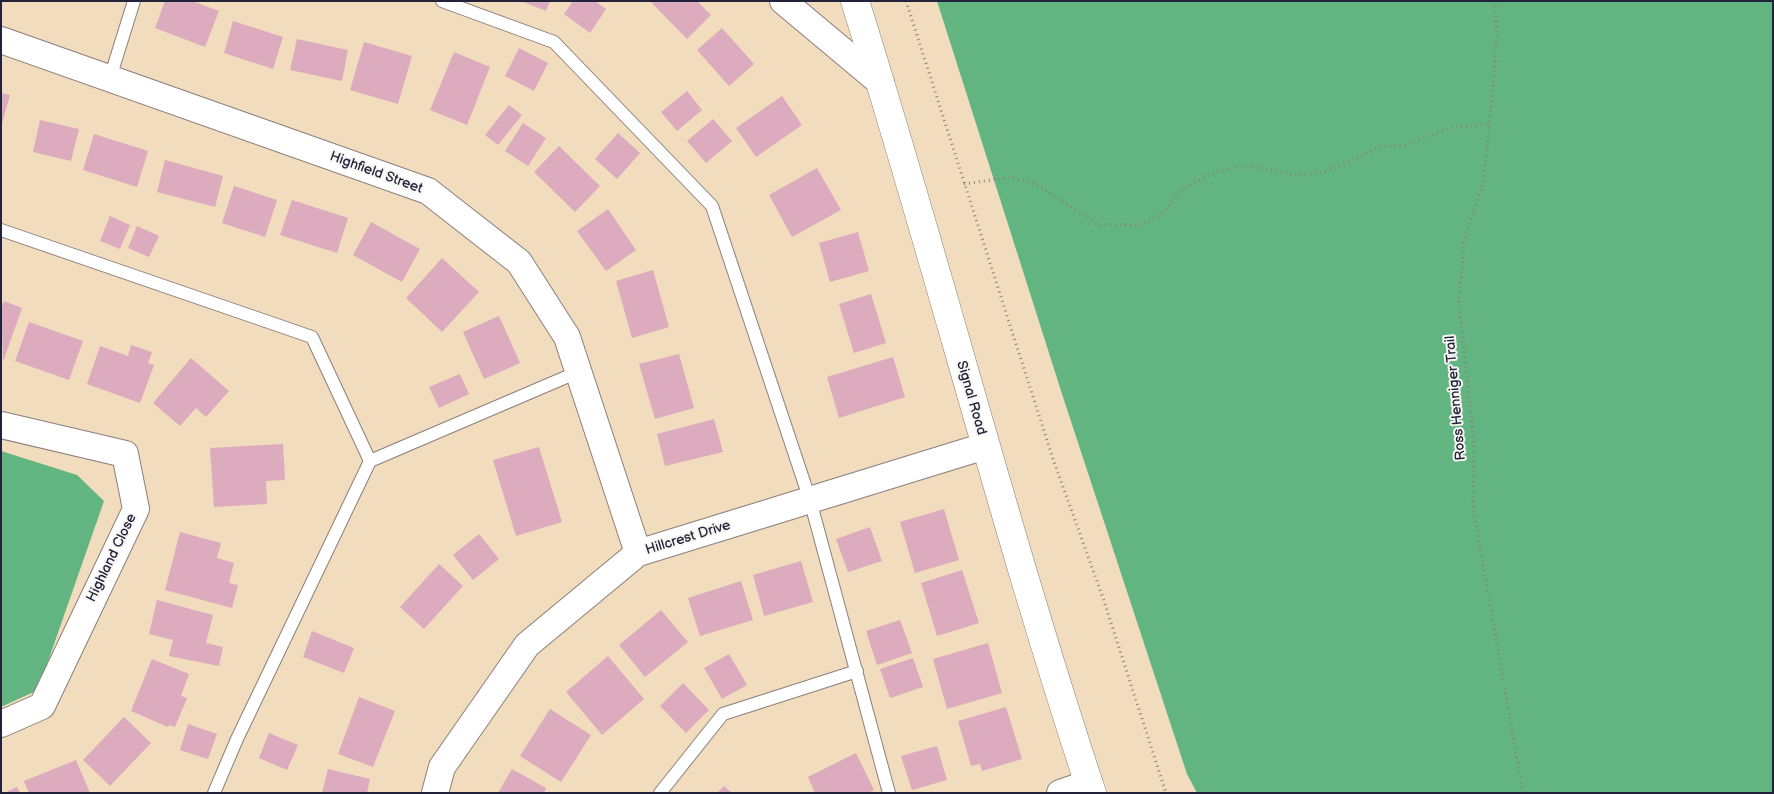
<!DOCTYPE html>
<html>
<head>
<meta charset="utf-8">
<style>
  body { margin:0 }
  #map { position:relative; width:1774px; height:794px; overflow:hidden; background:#f1dcbd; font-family:"Balsamiq Sans",sans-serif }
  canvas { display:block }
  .frame { position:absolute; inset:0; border:2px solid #22223b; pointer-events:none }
</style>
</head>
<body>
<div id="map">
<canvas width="1774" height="794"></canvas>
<div class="frame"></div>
</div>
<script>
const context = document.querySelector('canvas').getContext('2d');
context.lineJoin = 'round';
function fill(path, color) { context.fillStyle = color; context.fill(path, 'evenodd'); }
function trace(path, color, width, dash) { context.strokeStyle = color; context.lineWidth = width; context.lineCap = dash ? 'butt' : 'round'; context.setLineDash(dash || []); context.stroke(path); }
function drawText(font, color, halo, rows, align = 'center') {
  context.font = font + ' "Balsamiq Sans",sans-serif'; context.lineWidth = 4; context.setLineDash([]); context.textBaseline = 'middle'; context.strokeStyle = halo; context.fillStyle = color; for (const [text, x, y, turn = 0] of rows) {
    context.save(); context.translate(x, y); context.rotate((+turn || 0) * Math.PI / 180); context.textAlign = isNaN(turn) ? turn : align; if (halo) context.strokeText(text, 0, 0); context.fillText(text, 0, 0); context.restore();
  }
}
fill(new Path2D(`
  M937,1H1773V793H1197L1187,774L1063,397Z
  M1,451L77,475L104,501L38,690L1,707Z`), '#62b581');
fill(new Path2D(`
  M165,1H192L219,11L205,47L155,28Z
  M521,1H550L546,11Z
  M573,1H595L606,9L590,33L564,14Z
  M650,1H697L711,15L687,39Z
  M233,21L283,37L273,69L224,53Z
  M722,28L754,64L729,86L697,50Z
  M297,39L348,50L342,81L290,70Z
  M364,42L412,56L398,104L350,90Z
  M519,48L548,63L534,91L505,76Z
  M454,52L490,67L467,125L430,110Z
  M687,91L702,110L677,131L661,112Z
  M1,93L10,95L2,124H1Z
  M782,96L802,125L756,157L736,128Z
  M509,105L522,115L498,145L485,135Z
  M713,119L732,141L706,163L687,141Z
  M40,120L79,129L71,161L33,152Z
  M523,123L546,138L528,166L505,151Z
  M618,133L640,153L617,179L595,159Z
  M94,134L148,151L137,187L83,170Z
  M559,146L600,186L575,212L534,172Z
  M165,160L223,176L215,207L157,192Z
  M817,168L841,210L792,237L769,195Z
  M234,186L277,200L265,237L222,223Z
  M292,200L348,218L337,253L280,235Z
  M608,209L636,250L606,271L577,231Z
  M110,216L130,225L120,249L100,241Z
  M371,222L420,249L402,282L353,255Z
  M137,226L159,236L149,257L128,248Z
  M858,232L869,271L830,282L819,243Z
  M442,258L479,292L442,332L406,298Z
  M653,270L669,327L632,338L616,281Z
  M871,294L886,343L854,353L839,304Z
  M4,301L22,308L3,362L1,308Z
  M499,316L520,363L484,379L463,332Z
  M29,322L83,341L69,380L15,361Z
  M131,345L152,352L148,363L154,365L140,403L87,384L100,346L128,356Z
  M679,354L694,408L655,419L639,364Z
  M893,357L905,397L839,418L827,377Z
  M191,358L229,391L206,417L196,408L180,426L153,403Z
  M460,374L469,394L439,408L429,387Z
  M714,419L723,452L665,466L657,434Z
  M283,444L285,480L266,481L267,504L214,507L210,448Z
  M539,447L562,522L516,536L493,460Z
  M944,509L959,560L915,573L900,522Z
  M870,527L882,561L848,572L836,539Z
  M180,532L221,543L217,558L234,563L229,583L238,585L232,608L165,590Z
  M479,534L499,559L473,580L453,555Z
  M801,561L813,602L764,616L753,575Z
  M439,564L463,586L424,629L400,607Z
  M962,570L979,623L937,636L921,583Z
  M741,581L753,620L700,636L688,598Z
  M157,600L213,615L206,643L223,647L219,666L169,656L173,640L149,634Z
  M661,610L688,642L645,677L619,645Z
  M900,620L912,653L877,665L866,631Z
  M312,631L354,648L344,673L303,657Z
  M988,643L1002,693L947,709L933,659Z
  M729,654L747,685L722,699L704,668Z
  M608,656L644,699L602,735L566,692Z
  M913,658L923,687L890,698L880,669Z
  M152,659L189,674L181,696L187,698L175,727L169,725L168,727L131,711Z
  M683,683L709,710L686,733L660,706Z
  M359,697L395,711L373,767L338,754Z
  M1006,707L1022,759L982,771L980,764L971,766L958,721Z
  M550,709L591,735L561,782L520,756Z
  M124,717L151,743L110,786L83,760Z
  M188,724L217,734L208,759L180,750Z
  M269,733L298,745L287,770L259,758Z
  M937,746L947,780L912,790L901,756Z
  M856,753L874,790L868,793H815L808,777Z
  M76,760L90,793H29L24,781Z
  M328,769L370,779L367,793H322Z
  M512,769L546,788L544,793H498Z
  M724,786L732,793H717Z
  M17,787L20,793H4Z`), '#dcabbd');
const lane = new Path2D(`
  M442,1L554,42L712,206L810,500L889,793
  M110,78L134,1
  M1,230L312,337L370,461
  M214,793L237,739L370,461L578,372
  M660,793L723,714L857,671`);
const street = new Path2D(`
  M783,1L881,83
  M1,40L428,191L519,262L567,337L638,553
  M1,425L125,454L136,509L42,706L1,724
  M435,793L442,767L527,645L638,553L985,446
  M1060,793L1089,783`);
const secondary = new Path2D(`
  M855,1C938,264 1005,531 1092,793`);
trace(lane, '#8a7f7c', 14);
trace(street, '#8a7f7c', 28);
trace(secondary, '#8a7f7c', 29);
trace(new Path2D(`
  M906,1L1053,459L1103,598L1166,793
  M1495,1L1497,38L1484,180L1464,239L1459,302L1474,443L1473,507L1523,793
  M964,184L1012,177L1036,184L1098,225H1139L1162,214L1182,190L1211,174L1235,167L1265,168L1296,176L1322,172L1342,165L1380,147L1407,145L1448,128L1489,124`), '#8a7f7c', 3, [1, 4]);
trace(lane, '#fff', 12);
trace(street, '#fff', 26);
trace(secondary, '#fff', 28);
drawText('14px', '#22223b', '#f6f6f2', [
  ["Highfield Street",376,173,20],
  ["Signal Road",971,398,74],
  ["Ross Henniger Trail",1456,398,-95],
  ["Hillcrest Drive",688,538,-17],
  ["Highland Close",112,558,-64]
]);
</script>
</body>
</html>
